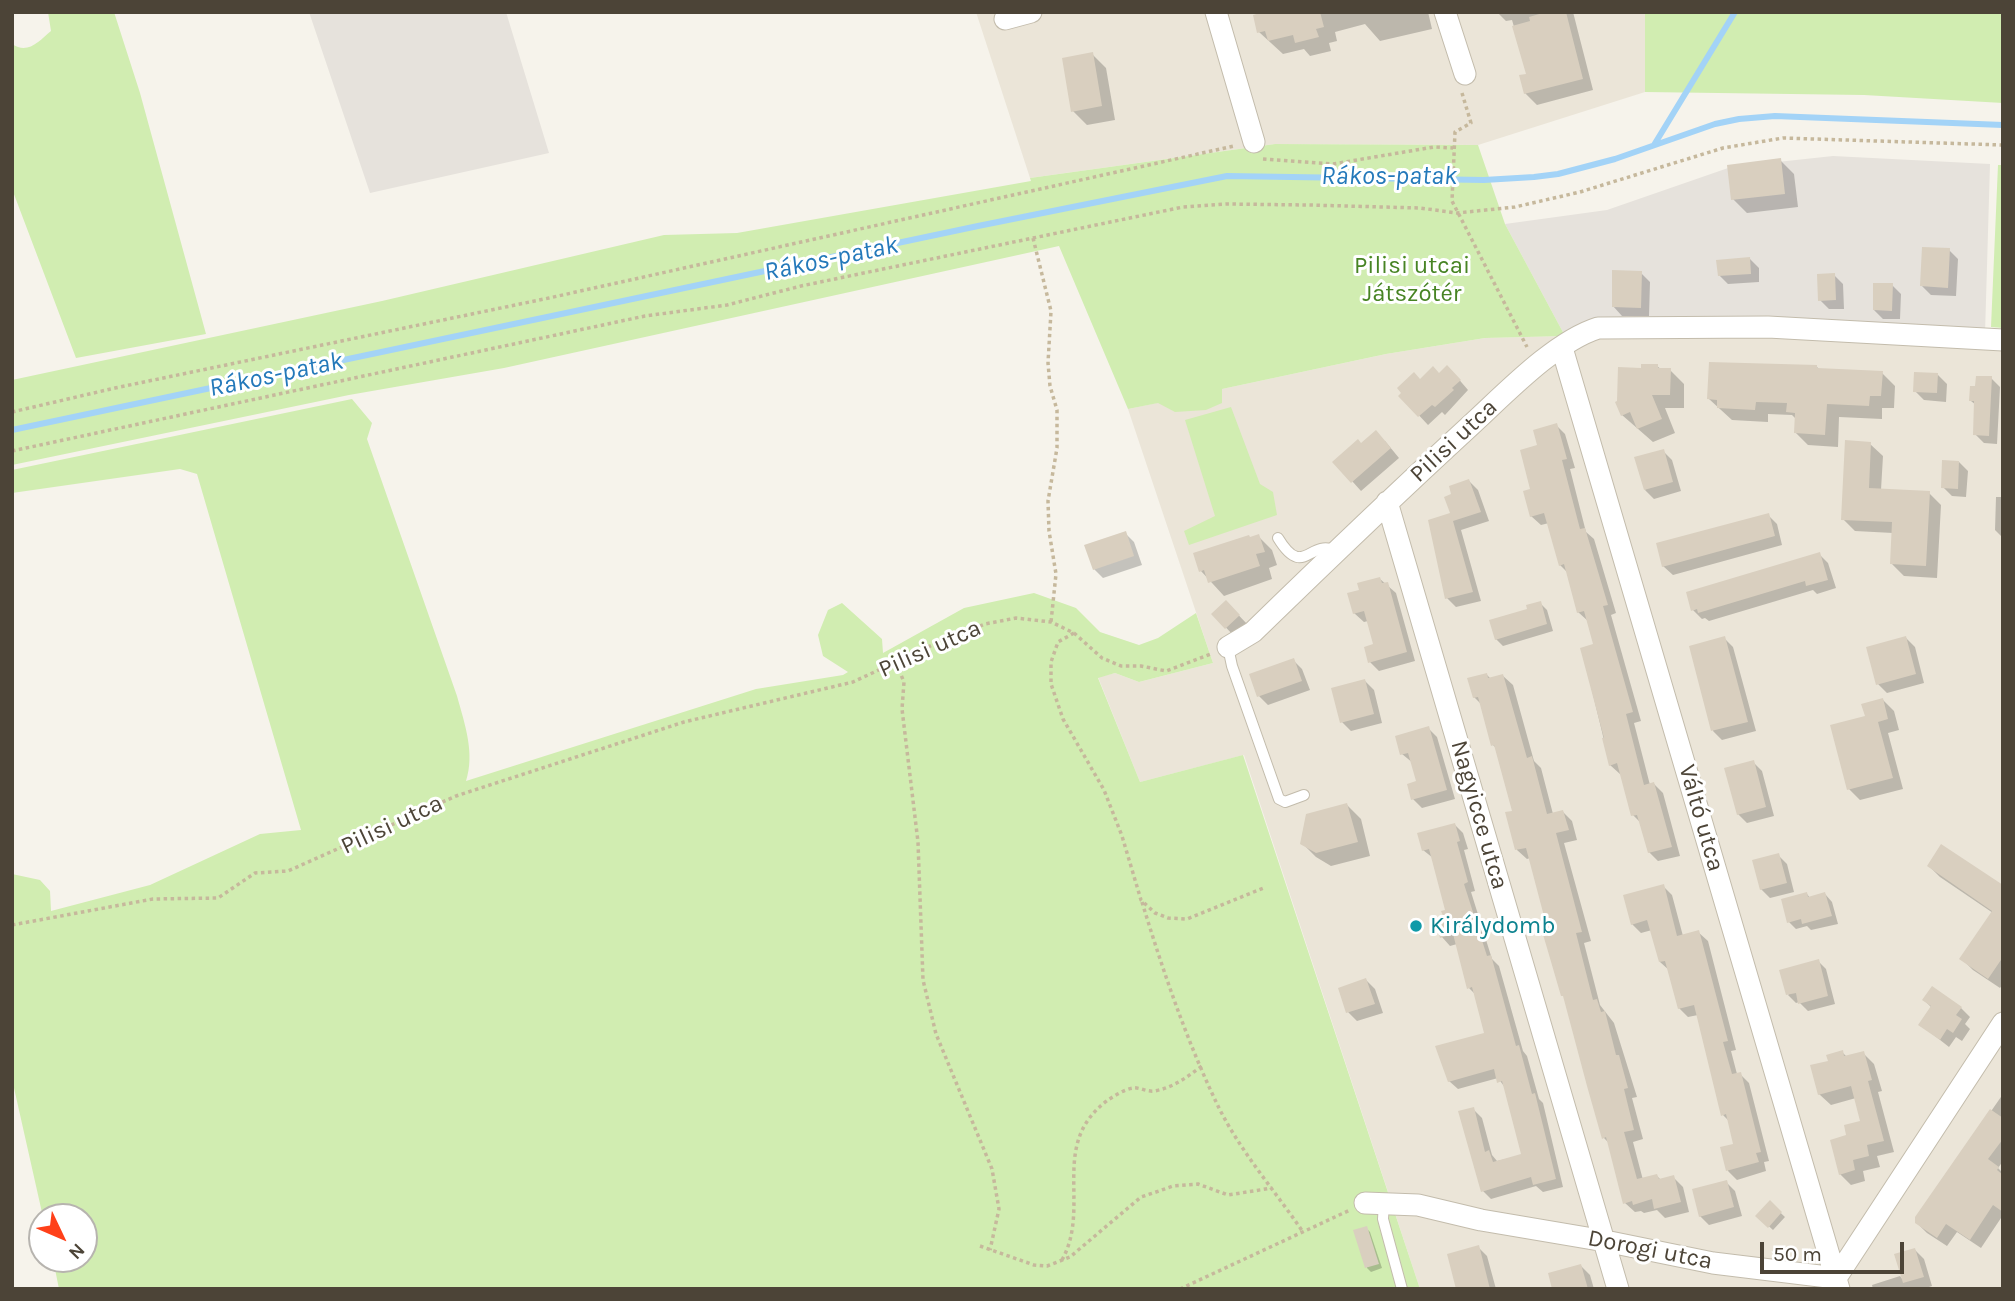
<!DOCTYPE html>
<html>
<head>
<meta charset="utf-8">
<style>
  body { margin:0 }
  #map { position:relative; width:2015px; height:1301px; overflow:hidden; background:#f6f3eb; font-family:Karla,sans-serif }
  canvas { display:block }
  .frame { position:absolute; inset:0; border:14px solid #4c4437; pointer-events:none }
  .north { position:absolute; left:28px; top:1203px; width:70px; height:70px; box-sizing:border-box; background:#fff; border:2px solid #b7b4af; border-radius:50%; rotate:134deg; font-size:19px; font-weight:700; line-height:28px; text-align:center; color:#4c4437 }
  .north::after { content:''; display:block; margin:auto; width:24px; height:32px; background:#ff4019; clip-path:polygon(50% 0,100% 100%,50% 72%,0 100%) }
  .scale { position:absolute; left:1760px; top:1242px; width:144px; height:32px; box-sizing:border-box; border:4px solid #4c4437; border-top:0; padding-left:9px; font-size:21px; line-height:24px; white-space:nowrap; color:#4c4437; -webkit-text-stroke:5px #fff; paint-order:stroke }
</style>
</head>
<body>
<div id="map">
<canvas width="2015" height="1301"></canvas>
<div class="frame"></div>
<div class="north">N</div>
<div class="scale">50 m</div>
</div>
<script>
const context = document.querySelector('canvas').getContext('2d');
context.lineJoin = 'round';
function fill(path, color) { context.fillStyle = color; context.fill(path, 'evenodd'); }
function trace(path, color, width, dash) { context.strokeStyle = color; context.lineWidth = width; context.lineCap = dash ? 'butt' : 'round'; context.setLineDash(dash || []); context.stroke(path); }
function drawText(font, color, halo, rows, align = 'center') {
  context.font = font + ' Karla,sans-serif'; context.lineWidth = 6; context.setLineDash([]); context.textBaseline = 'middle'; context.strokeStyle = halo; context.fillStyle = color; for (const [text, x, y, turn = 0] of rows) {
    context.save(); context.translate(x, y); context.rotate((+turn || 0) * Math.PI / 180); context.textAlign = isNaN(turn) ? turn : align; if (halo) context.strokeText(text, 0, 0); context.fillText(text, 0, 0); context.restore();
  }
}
fill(new Path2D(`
  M976,12H1645V92L1478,145L1275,144L1030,178Z
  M2003,335V1289H1420L1244,755L1140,782L1098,677L1115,673L1139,682L1213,663L1128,409L1386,354L1485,338L1565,336Z`), '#ebe5d8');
fill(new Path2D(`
  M309,12H506L549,153L370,193Z
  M1833,156L1990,164L1985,334L1565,336L1505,224L1607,210L1731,167Z`), '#e6e2dc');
fill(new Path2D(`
  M48,12H114L140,93L206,334L76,358L12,189V44C28,55 39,41 51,31Z
  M1645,12H2003V103L1864,95L1645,92Z
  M1275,144L1478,145L1505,224L1565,336L1485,338L1386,354L1222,389V403L1206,410L1175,412L1158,403L1128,409L1059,246L504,368L349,395L12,465V380L382,301L664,235L737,233L1031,181L1030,178Z
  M1998,165H2003V328L1991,327Z
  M352,399L372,423L367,439L457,696C465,725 475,753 466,781L756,689L843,675L848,672L823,656L818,635L828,610L842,603L882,639L883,653L964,608L1034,593L1076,608L1100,632L1139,645L1158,638L1196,613L1213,663L1139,682L1115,673L1098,678L1140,782L1243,755L1420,1289H59L53,1259H84V1217H43L12,1079V874L40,880L50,891L51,911L150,885L260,834L301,830L197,474L180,469L12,493V470Z
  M1231,407L1260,484L1273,492L1277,515L1189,545L1184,531L1215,516L1185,420Z`), '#d1edb1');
fill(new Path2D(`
  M1263,12H1428L1432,29L1380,41L1365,24L1335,32L1337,41L1329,43L1331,51L1310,56L1304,49L1283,54L1259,32Z
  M1497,12H1573L1593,90L1537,105L1525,93L1528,75L1512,20L1506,21Z
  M1092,54L1106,68L1115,120L1087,125L1073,111Z
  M1780,160L1794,174L1798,207L1747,213L1733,199Z
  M1949,250L1958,259L1956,296L1931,295L1922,286Z
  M1750,259L1759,268V282L1728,284L1719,275Z
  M1641,273L1650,282L1649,316H1622L1613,306Z
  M1834,275L1843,284L1844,309H1829L1820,300Z
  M1892,285L1901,294L1900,319H1883L1874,310Z
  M1657,366L1662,370H1670L1684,384V408H1665L1675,433L1653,442L1622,415Z
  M1817,367L1820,370L1882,373L1895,386L1894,408H1882V419L1839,417L1838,447L1808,445L1795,432L1796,419L1792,415L1768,414V422L1732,420L1709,399Z
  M1439,375L1456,376L1468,390L1445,415L1442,412L1428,425L1401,396L1420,381Z
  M1938,375L1947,384L1946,402L1924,400L1915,391Z
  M1991,378L2000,387L1997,444L1984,443L1975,434L1976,405L1971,401Z
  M1556,425L1565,434L1575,468L1570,469L1586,532L1594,539L1616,613L1611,615L1641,721L1634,723L1650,785L1654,784L1663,793L1680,856L1658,861L1649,852L1642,824L1633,815L1622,773L1620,774L1610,765L1582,649L1595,646L1588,621L1578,612L1568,573L1560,565L1549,523L1541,525L1531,516L1532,490L1539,446Z
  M1385,441L1399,458L1361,491L1335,462L1361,445Z
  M1870,444L1883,456L1881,490L1929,493L1941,505L1937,578L1904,576L1892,564L1893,533L1855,531L1843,519Z
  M1663,451L1672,460L1681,491L1654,499L1645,490Z
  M1959,462L1968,471L1966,497L1952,496L1943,487Z
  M1469,481L1478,490L1489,521L1461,530L1481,601L1456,607L1447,598L1452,514Z
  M1996,497H2003V538L1995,530Z
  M1768,515L1777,524L1782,545L1673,575L1663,566Z
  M1125,533L1134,542L1142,565L1103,578L1094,569Z
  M1258,536L1272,550L1277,565L1269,568L1272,579L1224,596L1201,571L1250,538Z
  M1819,554L1828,563L1836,588L1817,594L1813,590L1709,621L1705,618L1702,619L1693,610Z
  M1380,579L1396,593L1415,661L1379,671L1370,662L1375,645L1368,621L1364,622L1354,613Z
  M1226,602L1248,625L1235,637L1213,614Z
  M1540,603L1547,610L1553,631L1503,646L1496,639Z
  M1724,638L1733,647L1756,731L1722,740L1713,731Z
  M1906,638L1915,647L1924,683L1887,693L1878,684Z
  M1293,660L1302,669L1310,690L1268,705L1259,696Z
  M1487,675L1491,679L1503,676L1513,685L1534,761L1541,768L1553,814L1563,812L1572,821L1577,840L1564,843L1591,941L1584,943L1600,1005L1614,1023L1637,1097L1632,1098L1643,1139L1633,1142L1643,1180L1657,1176L1661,1180L1673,1177L1683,1187L1689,1212L1665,1218L1657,1210L1644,1213L1641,1211L1635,1212L1625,1203L1609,1143L1604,1138L1530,858L1527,859L1517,850L1514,812L1497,749L1493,745L1482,705L1474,697Z
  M1365,681L1374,690L1382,723L1351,731L1342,722Z
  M1883,700L1894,711L1899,730L1888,733L1903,789L1860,800L1849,789L1867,717Z
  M1428,728L1437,737L1455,799L1422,808L1413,799L1418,783L1413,763L1402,754Z
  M1753,762L1762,771L1774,816L1747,823L1738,814Z
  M1347,805L1361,819L1370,856L1331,866L1316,857L1302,843Z
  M1455,825L1463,833L1468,849L1464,850L1475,891L1471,892L1492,959L1499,966L1523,1051L1527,1056L1539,1099L1543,1103L1563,1187L1543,1192L1536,1186L1491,1199L1483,1191L1473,1109L1482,1118L1492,1155L1497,1161L1523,1155L1506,1089L1498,1078L1458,1089L1449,1081L1486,1034L1476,995L1469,988L1457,944L1450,946L1442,937L1447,911L1433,858L1423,850Z
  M1778,855L1787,864L1794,892L1770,898L1761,889Z
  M1929,866L2003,888V984L2000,988L1973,970L1962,959L1993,913L1940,877Z
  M1663,886L1672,895L1683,936L1698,932L1708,941L1736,1050L1731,1051L1737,1074H1740L1749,1083L1769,1161L1764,1162L1766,1171L1737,1180L1728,1171L1722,1149L1736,1145L1729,1121L1723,1115L1698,1015L1688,1017L1679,1008L1670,971L1660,962L1652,930L1641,933L1632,924Z
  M1807,894L1810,898L1825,894L1832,902L1838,924L1811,930L1807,926L1796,929L1789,922Z
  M1818,961L1826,969L1835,1004L1808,1011L1799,1002L1796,1003L1788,995Z
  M1366,980L1375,989L1383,1013L1357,1021L1348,1012Z
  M1924,1000L1961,1008L1970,1017L1965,1024L1970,1029L1962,1041L1956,1037L1949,1047L1921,1025L1932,1008Z
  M1842,1052L1847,1057L1863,1053L1874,1064L1882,1091L1878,1092L1894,1152L1877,1156L1880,1167L1863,1171L1865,1181L1851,1185L1840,1174L1848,1136L1862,1122L1856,1098L1831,1105L1819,1094L1830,1062Z
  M2003,1094V1161L1998,1168L2003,1173V1215L1981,1248L1957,1232L1947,1246L1927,1233L1917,1223V1218Z
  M1726,1182L1735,1191L1742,1216L1709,1225L1700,1216Z
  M1770,1203L1785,1217L1773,1230L1758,1216Z
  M1366,1228L1370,1232L1382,1268L1371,1272L1367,1268Z
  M1478,1247L1487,1256L1496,1289H1458Z
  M1915,1250L1924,1259L1932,1286L1923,1289H1873L1872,1285L1900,1276L1904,1281Z
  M1581,1266L1590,1275L1594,1289H1554Z`), '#0003');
trace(new Path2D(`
  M1654,145L1735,12
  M12,430L978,226L1227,176L1484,180L1534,177L1558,174L1615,159L1715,124L1739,119L1775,116L2003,125`), '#a3d3f7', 6);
fill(new Path2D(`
  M1263,12H1320L1324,27L1316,29L1319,37L1295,43L1293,35L1268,41L1265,31L1257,33L1253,15Z
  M1546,12H1566L1583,79L1524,94L1519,75L1526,74L1512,26L1530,21L1529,17Z
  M1093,52L1102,106L1071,112L1062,58Z
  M1781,158L1785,194L1731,200L1727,165Z
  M1922,247L1950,248L1948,288L1920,286Z
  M1750,257L1751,274L1718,276L1716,260Z
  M1612,270L1642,271L1641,308L1612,307Z
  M1835,273L1836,300L1818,301L1817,274Z
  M1873,283H1893L1892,311L1873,310Z
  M1709,362L1817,365V368L1883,371L1881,396H1870L1869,406L1827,404L1825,435L1794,433L1795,413L1786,412L1787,403L1756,402L1755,410L1717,408V400L1707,399Z
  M1641,364H1658V368H1671L1670,395H1652L1662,419L1637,429L1630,412L1621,416L1615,402L1617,401L1618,367L1641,368Z
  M1447,365L1461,380L1452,388L1454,390L1435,407L1432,405L1418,417L1398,396L1401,393L1397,388L1414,372L1420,379L1433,366L1439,373Z
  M1914,372L1938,373L1937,393L1913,392Z
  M1976,376H1992L1989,436L1973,435L1974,401H1969L1970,386H1975Z
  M1557,423L1567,459L1562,460L1580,529L1585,528L1608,605L1603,606L1633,712L1626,714L1644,785L1654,782L1672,847L1648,853L1637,815L1631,816L1617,763L1609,766L1602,738H1604L1580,648L1593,644L1584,611L1577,613L1564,564L1559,566L1544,513L1530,517L1523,491L1530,489L1520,450L1537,445L1533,430Z
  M1376,430L1391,448L1351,483L1332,462L1358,439L1361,443Z
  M1845,440L1871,442L1869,488L1930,491L1926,566L1890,564L1892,522L1841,520Z
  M1664,449L1673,482L1644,490L1634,457Z
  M1942,460L1959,461L1958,489L1941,488Z
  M1469,479L1481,512L1453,521L1473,592L1445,599L1428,520L1450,513L1444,497L1451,494L1449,486Z
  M1769,513L1775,536L1662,567L1656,543Z
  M1126,531L1134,556L1093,570L1084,545Z
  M1259,534L1265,552L1256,554L1260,566L1208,583L1204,570L1199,572L1193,553L1249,535L1250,537Z
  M1820,552L1828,580L1806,586L1805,581L1698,613L1697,609L1691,611L1686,592Z
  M1380,577L1382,583L1388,582L1407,652L1368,663L1364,647L1373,644L1364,611L1353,614L1347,593L1359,590L1357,583Z
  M1226,600L1240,615L1225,629L1211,614Z
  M1541,601L1547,624L1495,640L1489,620L1527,609L1526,605Z
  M1725,636L1748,722L1711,731L1689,646Z
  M1906,636L1916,674L1876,685L1866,647Z
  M1294,658L1302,681L1257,697L1249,674Z
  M1487,673L1488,678L1503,674L1527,758L1532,756L1547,814L1563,810L1569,830L1556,833L1582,932L1576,933L1593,1000L1597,999L1601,1012L1605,1011L1616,1055H1619L1628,1088L1624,1089L1634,1130L1624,1132L1637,1179L1657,1174L1659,1179L1674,1175L1681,1202L1654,1209L1652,1199L1633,1205L1632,1201L1623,1204L1606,1137L1602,1139L1587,1086L1563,996H1561L1547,948L1539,921L1545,920L1526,848L1515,850L1505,812L1512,811L1494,745L1491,746L1478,697L1473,698L1467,678Z
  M1365,679L1374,714L1340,723L1331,688Z
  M1883,698L1888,719L1878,722L1893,778L1847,790L1830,725L1865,716L1861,704Z
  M1429,726L1447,790L1411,800L1407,784L1416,781L1408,753L1400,755L1395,736Z
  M1754,760L1766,807L1737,815L1724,768Z
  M1347,803L1358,842L1316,853L1300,844L1306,814Z
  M1455,823L1460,841L1457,842L1468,882L1464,884L1487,956L1491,955L1516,1046L1519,1045L1532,1094L1535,1093L1556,1179L1533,1185L1531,1177L1481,1192L1458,1111L1474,1107L1485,1152L1489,1150L1493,1162L1521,1154L1502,1081L1497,1083L1494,1069L1448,1082L1435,1046L1484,1033L1472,987L1467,989L1453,934L1440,938L1435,921L1444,918L1441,911L1445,910L1429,849L1422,851L1417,833Z
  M1941,844L2003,885V957L1988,979L1959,959L1992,911L1927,866Z
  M1779,853L1787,883L1760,890L1752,860Z
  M1664,884L1677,936L1699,930L1728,1041L1723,1042L1732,1074L1741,1072L1761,1152L1756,1153L1759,1162L1726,1171L1720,1147L1733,1144L1726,1114L1721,1116L1694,1005L1678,1009L1665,961L1659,962L1647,920L1631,925L1623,895Z
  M1807,892L1808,897L1825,892L1832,916L1802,924L1801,919L1787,923L1781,899Z
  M1819,959L1828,996L1798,1004L1796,993L1786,995L1779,970Z
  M1366,978L1375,1004L1346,1013L1338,988Z
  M1932,986L1962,1007L1956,1015L1962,1019L1953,1033L1947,1029L1940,1040L1918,1025L1931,1006L1922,1000Z
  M1843,1050L1844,1056L1864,1051L1872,1080L1868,1081L1884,1141L1867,1145L1869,1156L1853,1160L1855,1170L1839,1175L1830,1140L1846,1135L1844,1125L1860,1121L1851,1086L1818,1095L1810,1065L1828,1061L1826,1055Z
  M1990,1109L2003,1118V1139L1988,1159L1999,1167L1997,1170L2003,1175V1212L1993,1205L1970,1240L1946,1224L1937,1238L1915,1223V1217Z
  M1727,1180L1734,1207L1699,1217L1692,1189Z
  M1770,1200L1782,1212L1768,1228L1755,1216Z
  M1367,1226L1379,1264L1365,1268L1353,1230Z
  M1479,1245L1490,1289H1456L1447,1254Z
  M1915,1248L1924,1277L1903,1283L1894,1254Z
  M1581,1264L1588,1289H1552L1548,1273Z`), '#d9cfbf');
const service = new Path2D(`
  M1278,538C1303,579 1309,540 1334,550
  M1228,647L1232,666L1279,799L1285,802L1304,795
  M1384,1202L1383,1219L1402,1289`);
const minor = new Path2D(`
  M1216,12L1254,142
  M1445,12L1465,74
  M1005,19L1031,12
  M1562,348L1839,1289
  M1387,502L1618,1289
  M1228,647L1253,632C1325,562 1397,493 1471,425C1505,394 1554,342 1598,328L1768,327L2003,340
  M1365,1203L1418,1205L1481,1220L1605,1241L1713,1263L1836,1278L2003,1023`);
trace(service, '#c3bcac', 12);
trace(minor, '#c3bcac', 23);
trace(new Path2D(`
  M1462,93L1471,123L1455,132L1452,201L1527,347
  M1263,159L1333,164L1434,147L1453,148
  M1033,238L1051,311L1048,363L1050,386L1057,410V448L1048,501L1049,531L1056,574L1051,622
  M12,412L115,388L549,298L1234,146
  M12,451L645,316L727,305L801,286L1183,207L1226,204L1309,205L1420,208L1457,213L1515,207L1580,192L1723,148L1783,138L2003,145
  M1074,633L1058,642L1051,662V684L1063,719L1104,790L1122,836L1141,900L1155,913L1168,918L1187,919L1266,887
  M896,663L904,682L902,709L918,842L923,980L936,1034L992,1169L999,1209L990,1250
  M1142,902C1163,971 1187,1042 1219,1108C1241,1152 1275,1191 1303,1232
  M12,925L153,899L218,898L255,873L288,871L456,796L684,722L853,682L943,640L985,624L1016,618L1051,622L1074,633L1102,658L1121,666H1141L1166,671L1211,654
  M980,1246L1034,1265L1047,1266L1070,1257L1141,1197L1159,1191L1173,1186L1198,1184L1228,1195L1272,1188
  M1062,1260C1092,1206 1048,1144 1108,1100C1114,1096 1125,1089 1133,1088C1139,1087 1147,1092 1154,1091C1173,1088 1187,1077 1202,1066
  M1180,1289L1350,1210`), '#c6b89c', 3.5, [3.5, 3.5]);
trace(service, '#fff', 10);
trace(minor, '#fff', 21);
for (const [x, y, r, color] of [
  [1416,926,7,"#0f9aa8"]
]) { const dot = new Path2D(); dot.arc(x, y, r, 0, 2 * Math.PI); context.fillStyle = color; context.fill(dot); trace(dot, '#fff', 2.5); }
drawText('24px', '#478424', '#fff', [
  ["Pilisi utcai",1412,266],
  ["Játszótér",1412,294]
]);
drawText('24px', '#4c4437', '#fff', [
  ["Pilisi utca",1454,441,-43],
  ["Pilisi utca",930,649,-24],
  ["Nagyicce utca",1479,815,74],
  ["Váltó utca",1701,818,74],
  ["Pilisi utca",392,825,-25],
  ["Dorogi utca",1650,1250,11]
]);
drawText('24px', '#0d838f', '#fff', [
  ["Királydomb",1430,926]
], 'left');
drawText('italic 26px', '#2479ba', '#fff', [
  ["Rákos-patak",1389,177],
  ["Rákos-patak",831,259,-12],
  ["Rákos-patak",276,375,-12]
]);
</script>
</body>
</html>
